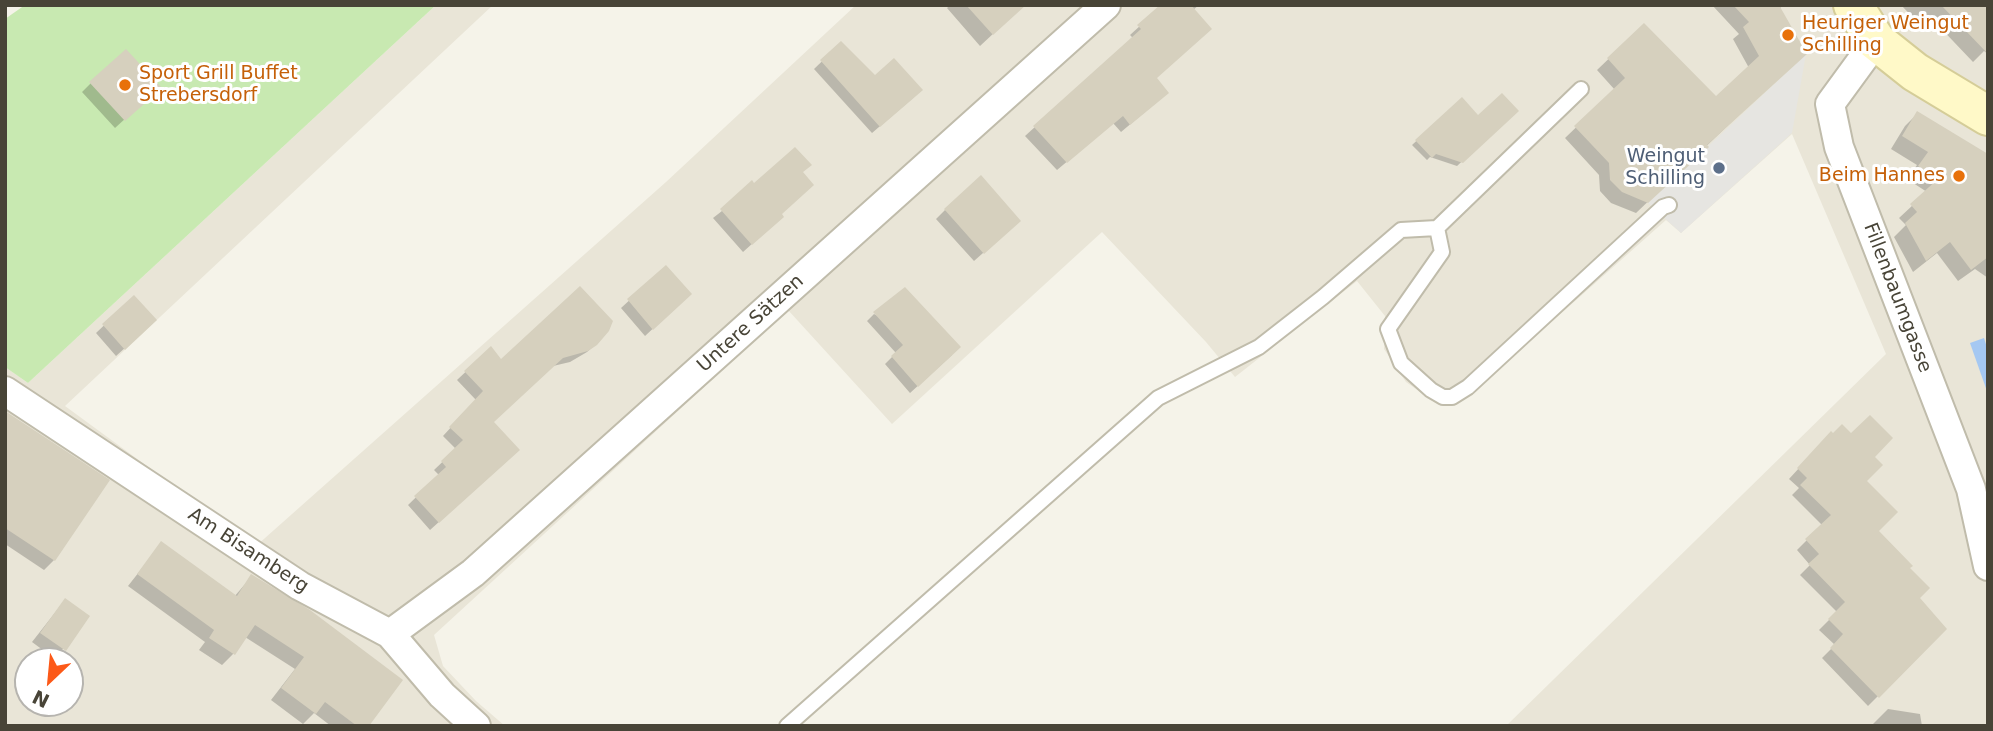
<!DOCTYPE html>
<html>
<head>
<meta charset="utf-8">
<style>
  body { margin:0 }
  #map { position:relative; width:1993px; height:731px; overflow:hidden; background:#f5f3e9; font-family:"DejaVu Sans",sans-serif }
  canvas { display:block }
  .frame { position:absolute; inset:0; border:7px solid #484437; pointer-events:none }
  .north { position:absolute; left:14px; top:647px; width:70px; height:70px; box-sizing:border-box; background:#fff; border:2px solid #b6b4af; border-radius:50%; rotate:206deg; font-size:19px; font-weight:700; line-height:28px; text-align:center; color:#484437 }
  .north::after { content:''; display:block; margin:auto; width:24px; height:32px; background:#fc5918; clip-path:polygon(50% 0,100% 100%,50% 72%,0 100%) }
</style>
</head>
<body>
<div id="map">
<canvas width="1993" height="731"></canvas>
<div class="frame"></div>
<div class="north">N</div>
</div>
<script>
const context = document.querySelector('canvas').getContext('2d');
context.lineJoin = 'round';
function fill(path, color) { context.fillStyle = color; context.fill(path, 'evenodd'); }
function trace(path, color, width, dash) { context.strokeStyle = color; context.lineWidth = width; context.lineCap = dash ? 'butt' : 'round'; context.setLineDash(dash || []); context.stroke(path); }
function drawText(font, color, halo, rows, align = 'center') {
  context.font = font + ' "DejaVu Sans",sans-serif'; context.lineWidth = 6; context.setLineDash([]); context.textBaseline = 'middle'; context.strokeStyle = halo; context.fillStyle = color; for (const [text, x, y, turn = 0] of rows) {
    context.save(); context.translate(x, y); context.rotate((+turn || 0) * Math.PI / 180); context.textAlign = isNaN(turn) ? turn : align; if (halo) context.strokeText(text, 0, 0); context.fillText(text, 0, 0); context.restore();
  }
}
fill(new Path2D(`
  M436,5H493L65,406L256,546L666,182L856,5H1988V726H1506L1886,354L1792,134L1681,233L1666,220L1465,399L1439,405L1406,382L1384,349L1385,316L1357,281L1235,377L1206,342L1102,232L892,424L788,310L434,635L443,666L476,701L505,726H5V367L28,383ZM28,661H70V703H28Z`), '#e9e5d7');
fill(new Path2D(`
  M25,5H436L28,383L5,367V19Z`), '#c8e9b1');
fill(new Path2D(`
  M1806,54L1792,133L1681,233L1648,203Z`), '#e6e5e1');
fill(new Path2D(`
  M1984,338L1988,351V394L1970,343Z`), '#a5c8f2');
fill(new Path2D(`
  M950,5H1024L980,46L947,8Z
  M1163,5H1199L1193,10L1155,78L1158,101L1121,132L1113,123L1057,170L1025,136L1133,38L1130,35Z
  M1712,5H1783L1779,9L1804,53L1636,213L1611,203L1600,191L1599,175L1565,138L1615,90L1597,70L1644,25L1716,98L1749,68L1733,39L1739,34Z
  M1901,5H1988V54L1984,51L1973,62L1934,21L1925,30Z
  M841,43L875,77L914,97L872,133L814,69Z
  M91,83L150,96L115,128L82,92Z
  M1462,99L1478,117L1516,111L1457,166L1430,157L1427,160L1412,145Z
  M1917,114L1988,157V278L1975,269L1958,281L1937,253L1913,272L1894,237L1906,225L1899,218L1927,192L1907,179L1917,165L1891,149L1905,126Z
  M801,173L773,225L743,252L713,218L754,186Z
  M945,210L1010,229L974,261L936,219Z
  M666,267L690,294L645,336L621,308Z
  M134,297L147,328L116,356L96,333Z
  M874,314L952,355L910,393L885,364L896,353L867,321Z
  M596,344L587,352L570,362L553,366L492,422L510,458L430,530L408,505L439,475L434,470L456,449L443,436L476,400L457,380L491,348L501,361Z
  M5,413L107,481L54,560L44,570L5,544Z
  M1822,443L1872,457L1865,481L1876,531L1908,568L1917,598L1945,629L1868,706L1822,658L1835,645L1819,630L1837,612L1800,575L1810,565L1797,550L1822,525L1792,495L1799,488L1789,479Z
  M161,544L234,597L252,576L367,726H331L314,713L303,724L271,700L295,669L245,637L233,654L222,665L199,650L205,642L128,586Z
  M65,600L88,617L55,659L32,642Z
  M1888,709L1920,714L1922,726H1871Z`), '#0003');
fill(new Path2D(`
  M966,5H1026L993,35Z
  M1160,5H1191L1212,29L1157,78L1169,93L1130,125L1123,116L1067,163L1033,126L1141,29L1137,25Z
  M1733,5H1779L1807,54L1707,145L1709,147L1648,203L1622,192L1610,180L1609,163L1574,126L1625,78L1607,58L1644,23L1716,96L1759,56L1743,27L1749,22Z
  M1941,5H1988V54Z
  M841,41L875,75L894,58L923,90L880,127L820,60Z
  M126,49L162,88L125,121L89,82Z
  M1502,93L1519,111L1463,163L1436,154L1432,158L1415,140L1462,97L1478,115Z
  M1917,111L1988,154V257L1971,270L1950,242L1926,261L1905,223L1917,212L1910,204L1938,179L1918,166L1928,152L1902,136Z
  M795,147L812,165L803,172L814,185L782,214L784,217L752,245L720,209L752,180L754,183Z
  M981,175L1021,221L984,254L944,209Z
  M666,265L692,294L653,330L627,299Z
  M580,286L613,321L609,331L597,345L588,351L563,358L494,422L520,450L439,523L414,496L446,467L441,461L463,440L449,427L483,391L464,371L491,346L501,359Z
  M905,287L961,347L918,387L891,356L903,345L873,312Z
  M134,295L157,320L125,350L102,324Z
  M5,411L110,480L55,561L5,528Z
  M1870,415L1893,438L1875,457L1883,465L1867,481L1898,512L1879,531L1913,566L1910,568L1930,588L1920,598L1947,629L1879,698L1830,648L1843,634L1828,619L1845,602L1808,564L1819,554L1805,539L1831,515L1800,485L1807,478L1797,468L1831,431L1833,433L1842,424L1851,433Z
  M161,541L237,596L251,574L310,610L403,680L369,726H357L325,702L316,714L281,688L304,657L255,625L235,655L209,638L214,630L137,574Z
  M65,598L90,616L66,651L40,633Z`), '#d6d0be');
const service = new Path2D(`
  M1437,228L1442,252L1388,329L1401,363L1431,390L1443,397H1452L1468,387L1663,207L1669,205
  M787,726L1158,398L1259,347L1323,297L1401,230L1437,228L1581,89`);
const minor = new Path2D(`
  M1876,41L1830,104L1839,147L1971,489L1988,566
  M5,391L300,586L390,634L442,695L476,726
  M390,634L473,573L1106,5`);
const secondary = new Path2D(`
  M1853,5L1876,41L1915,72L1988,116`);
trace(service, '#c0bcab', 18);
trace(minor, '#c0bcab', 32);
trace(secondary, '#d5cd98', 42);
trace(service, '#fff', 14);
trace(minor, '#fff', 28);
trace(secondary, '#fff9c8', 38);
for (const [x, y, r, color] of [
  [1788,35,7,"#e8710a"],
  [125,85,7,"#e8710a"],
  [1719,168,7,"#5c6f8a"],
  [1959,176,7,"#e8710a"]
]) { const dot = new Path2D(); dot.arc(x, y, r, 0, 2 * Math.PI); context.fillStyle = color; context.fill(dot); trace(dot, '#fff', 2.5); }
drawText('19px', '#c56008', '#fff', [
  ["Heuriger Weingut",1802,24],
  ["Schilling",1802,46],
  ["Sport Grill Buffet",139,74],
  ["Strebersdorf",139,96],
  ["Beim Hannes",1945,176,"right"]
], 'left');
drawText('19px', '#4e5e75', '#fff', [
  ["Weingut",1705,157],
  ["Schilling",1705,179]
], 'right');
drawText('19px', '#484437', '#fff', [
  ["Fillenbaumgasse",1897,298,69],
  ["Untere Sätzen",751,324,-42],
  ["Am Bisamberg",248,551,33]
]);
</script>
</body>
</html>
